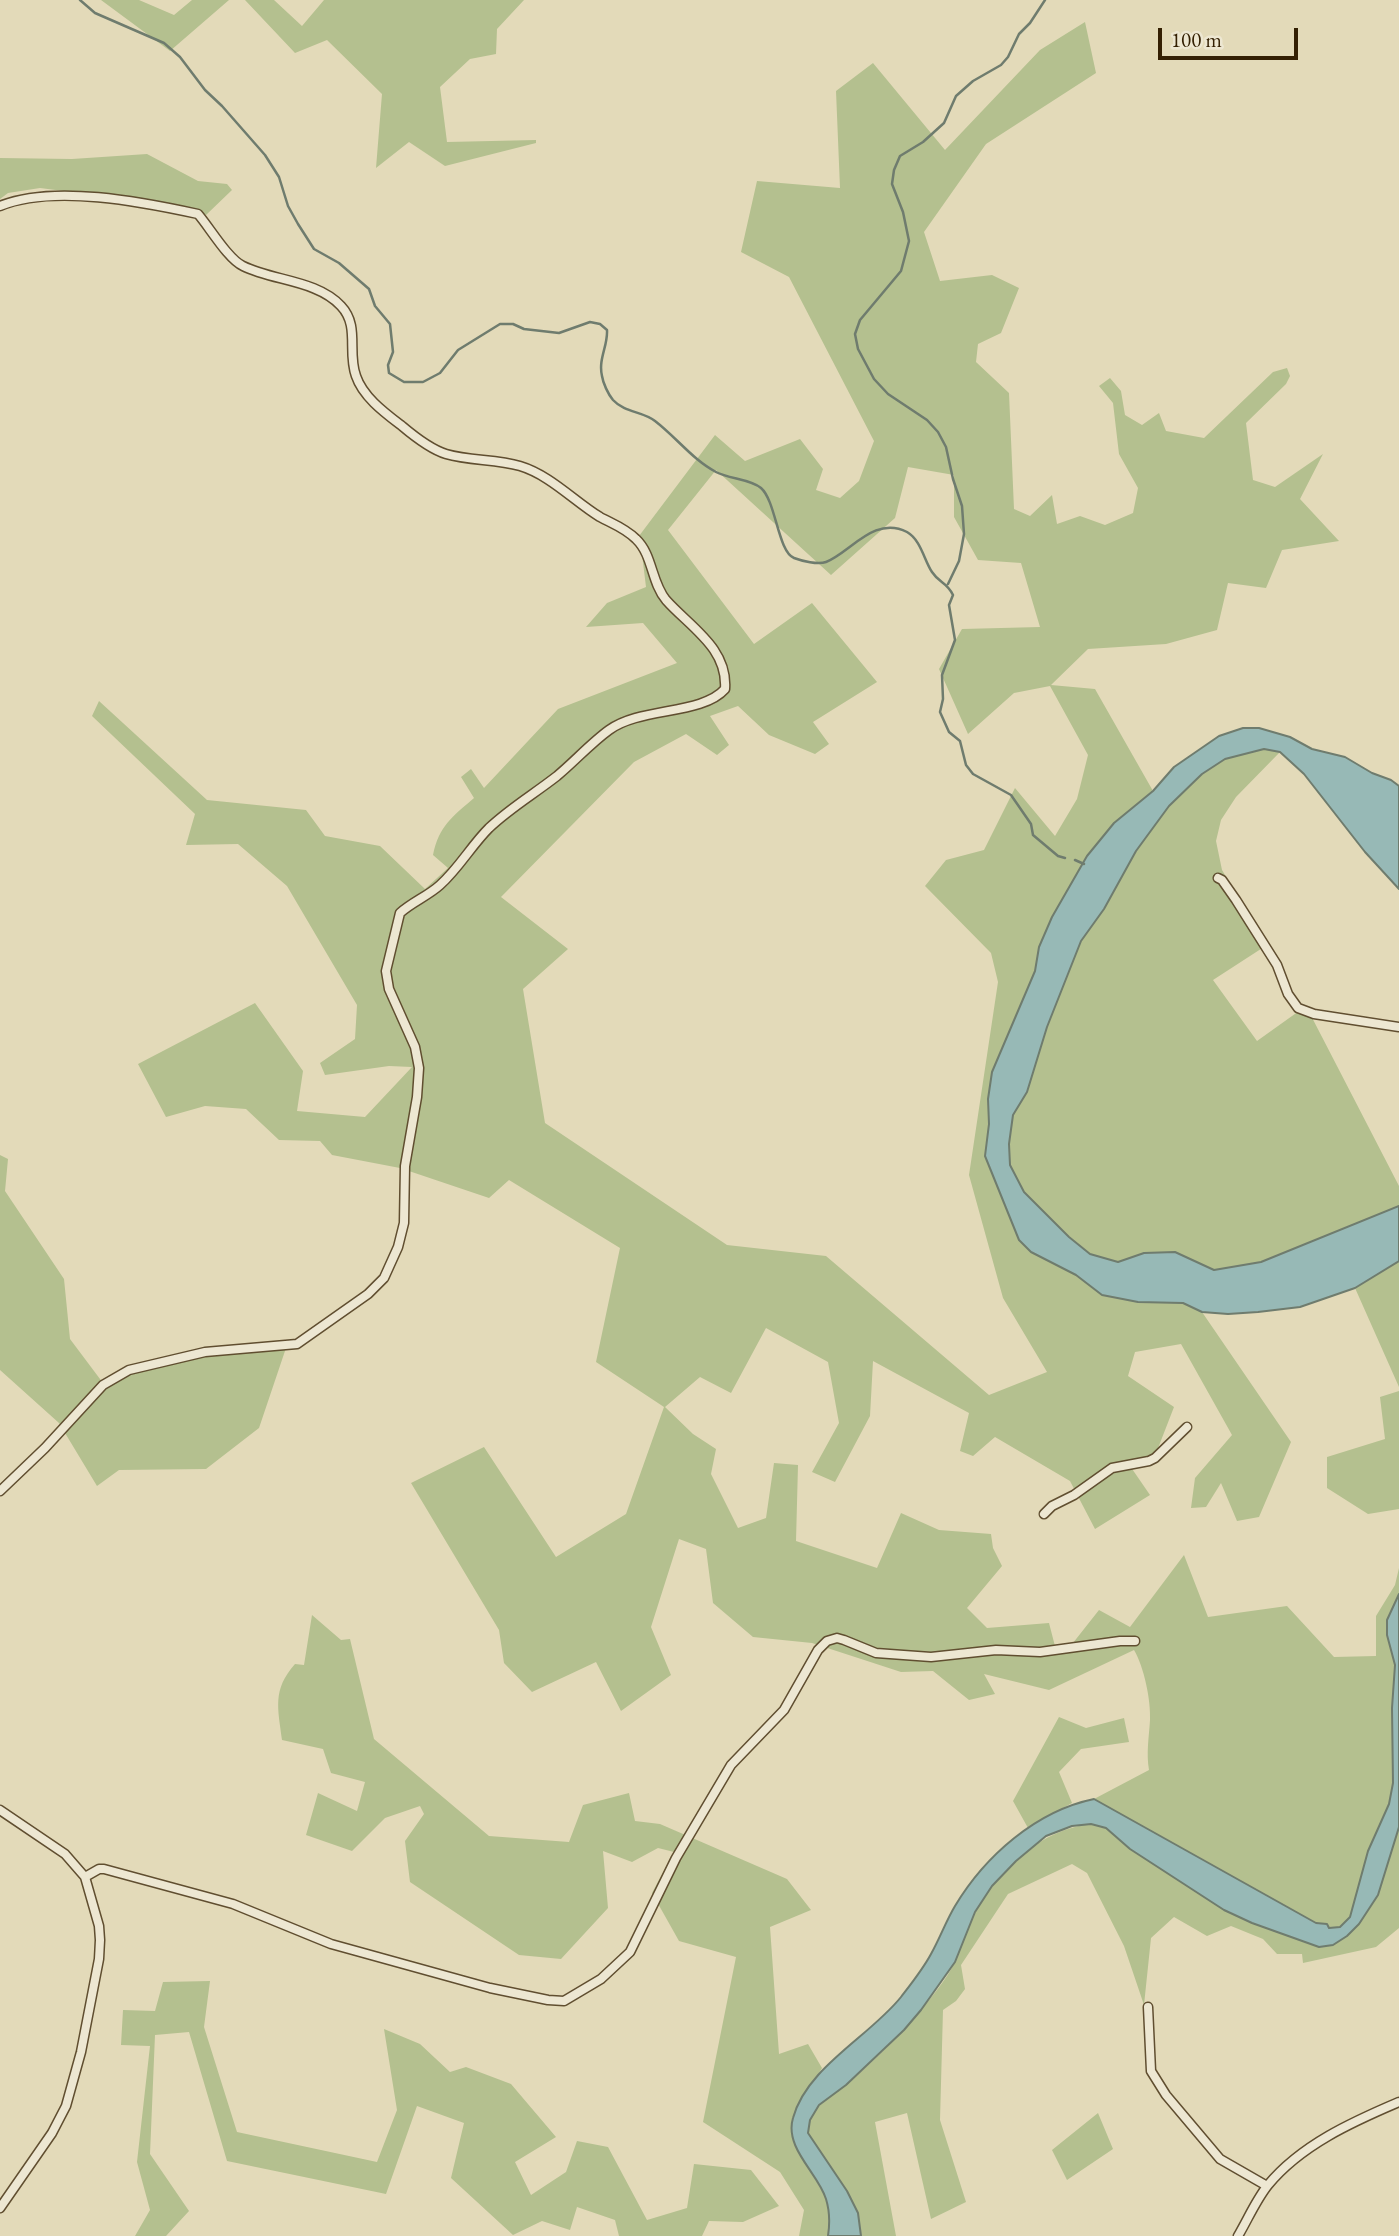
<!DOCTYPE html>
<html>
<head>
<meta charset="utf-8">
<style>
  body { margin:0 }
  #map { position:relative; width:1399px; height:2236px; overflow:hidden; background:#e3dab9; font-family:"EB Garamond",serif }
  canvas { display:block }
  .scale { position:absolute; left:1158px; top:28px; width:140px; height:32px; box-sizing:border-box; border:4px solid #342003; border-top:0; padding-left:9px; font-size:21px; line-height:24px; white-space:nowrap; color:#342003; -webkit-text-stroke:5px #ede7d2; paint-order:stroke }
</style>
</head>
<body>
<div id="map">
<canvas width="1399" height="2236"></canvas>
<div class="scale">100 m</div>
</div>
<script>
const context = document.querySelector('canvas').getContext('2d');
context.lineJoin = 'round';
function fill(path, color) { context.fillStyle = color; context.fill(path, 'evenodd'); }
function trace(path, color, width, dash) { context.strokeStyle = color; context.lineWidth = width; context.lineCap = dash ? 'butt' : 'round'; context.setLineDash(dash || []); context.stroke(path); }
fill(new Path2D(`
  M101,0H139L174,15L192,0H229L170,51Z
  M245,0H274L302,26L324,0H524L497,29L496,54L470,59L440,87L447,142L536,140V143L445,166L409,142L376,168L382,94L327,40L295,53Z
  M1085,22L1096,73L986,144L924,232L940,281L992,275L1019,288L1001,333L978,344L976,362L1009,393L1014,509L1030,516L1052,495L1057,524L1080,516L1105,525L1133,513L1138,488L1119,454L1113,403L1099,386L1110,378L1121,391L1125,415L1142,425L1159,413L1166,431L1204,438L1273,372L1287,368L1290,376L1286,384L1246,423L1253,480L1275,487L1323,454L1300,499L1339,541L1282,550L1266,588L1228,583L1217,630L1166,644L1088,649L1051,685L1095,689L1153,791L1114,823L1087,856L1052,917L1039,947L1035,971L1025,993L988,1099L989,1124L985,1156L1019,1240L1031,1252L1076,1275L1102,1295L1138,1302L1183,1303L1202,1312L1291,1442L1259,1517L1237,1521L1221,1483L1206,1507L1191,1508L1195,1478L1232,1435L1181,1344L1135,1352L1128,1376L1174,1407L1155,1456L1128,1463L1150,1495L1095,1529L1070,1481L995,1437L973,1456L960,1451L969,1413L873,1361L870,1416L835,1482L812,1472L839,1423L828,1362L766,1328L731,1393L700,1377L665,1407L693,1434L716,1449L711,1474L738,1528L766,1518L774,1463L798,1465L796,1541L877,1568L901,1513L939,1530L991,1534L993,1548L1002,1566L967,1608L987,1628L1049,1623L1056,1650L1069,1648L1099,1610L1130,1627L1184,1555L1208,1617L1287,1606L1334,1657L1376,1656V1616L1395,1585L1399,1568V1594L1387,1621V1635L1395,1665L1392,1708L1393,1784L1389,1804L1368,1851L1350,1918L1340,1927L1328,1928L1327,1924L1316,1923L1306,1918L1094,1799L1149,1770C1146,1753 1149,1737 1150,1720C1151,1700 1144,1667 1134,1650L1049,1690L984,1674L995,1694L969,1700L933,1671L901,1672L812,1643L753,1637L713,1603L706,1549L679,1539L651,1627L671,1675L621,1711L596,1662L532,1692L504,1663L499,1630L411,1483L484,1447L556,1557L626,1514L664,1407L596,1362L620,1248L509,1180L489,1198L400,1168L332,1155L320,1141L279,1140L246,1109L205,1106L166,1117L138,1064L255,1003L303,1071L297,1111L365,1117L412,1067L389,1066L325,1075L320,1063L355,1039L357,1005L287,886L238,844L186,845L195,814L92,716L99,701L207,800L306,810L325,836L380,846L425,889L448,868L433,855C439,826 452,817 474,798L461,777L471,769L484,788L558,709L677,663L643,623L586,627L607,603L646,587L642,554L636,540L715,435L745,461L800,439L823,469L816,490L840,498L859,481L874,441L789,277L741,252L757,181L840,188L836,91L873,63L945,150L1040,50ZM908,467L954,475V517L978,560L1021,563L1040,627L962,629L939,669L968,734L1014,693L1050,686L1088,755L1077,799L1055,836L1015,788L984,850L946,860L925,886L991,953L998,982L969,1175L1003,1298L1047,1372L989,1395L826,1256L727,1245L545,1123L523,989L568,949L501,897L634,762L686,734L717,755L729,745L710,716L738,706L769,735L815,754L829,744L813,722L877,682L812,603L754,644L668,530L716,470L831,575L895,518Z
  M147,154L198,181L227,184L232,190L206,215L188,207L40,188L8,193L0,199V158L72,159Z
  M1264,749L1280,752L1236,797L1221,820L1216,841L1222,870L1267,945L1213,980L1257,1041L1306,1006L1399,1186V1206L1261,1262L1214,1270L1174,1252L1144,1253L1118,1262L1090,1255L1069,1237L1024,1192L1010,1165L1009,1144L1013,1115L1027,1092L1047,1027L1081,941L1104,909L1136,851L1169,806L1202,774L1225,758Z
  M0,1155L8,1159L5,1191L64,1279L70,1339L103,1383L111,1376L209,1350L286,1348L259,1428L206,1469L119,1470L97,1486L59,1423L0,1370Z
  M1399,1261V1387L1355,1288Z
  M1399,1391V1509L1368,1514L1327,1488V1457L1385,1439L1380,1397Z
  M312,1615L341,1640L350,1639L374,1739L489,1836L569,1842L583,1805L629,1793L635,1821L660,1824L787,1879L811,1910L770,1927L779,2054L808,2044L822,2068L792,2119L793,2140L826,2198L830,2219L828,2236H799L804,2210L780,2172L703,2122L736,1957L679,1941L652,1893L674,1852L658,1848L632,1862L603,1851L608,1908L561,1959L519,1955L410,1882L405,1841L424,1814L420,1806L385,1818L352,1851L306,1835L318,1793L357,1811L365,1782L331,1773L323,1749L282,1740C278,1708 272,1690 295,1664L304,1665Z
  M1059,1717L1086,1728L1124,1718L1129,1742L1081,1749L1059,1772L1072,1803L1028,1828L1013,1801Z
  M1091,1824L1106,1828L1130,1849L1224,1910L1296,1939L1333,1945L1383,1878L1399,1827V1928L1376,1947L1303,1963L1302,1954H1277L1263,1939L1231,1926L1207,1936L1174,1917L1151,1938L1144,2005L1124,1946L1087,1873L1072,1864L1008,1894L961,1965L965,1989L956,2001L943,2010L940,2120L966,2202L931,2219L907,2113L875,2122L896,2236H861L858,2213L847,2191L808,2133C809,2122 812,2112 820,2104C828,2097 838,2092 846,2085C870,2064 895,2041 915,2017C929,2000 946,1981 956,1960C963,1944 967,1926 976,1911C999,1868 1042,1829 1091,1824Z
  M210,1981L204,2027L237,2132L377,2162L397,2110L384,2029L420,2044L450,2072L466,2067L511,2084L556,2137L515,2162L531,2195L566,2172L577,2141L608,2147L647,2220L687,2208L694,2164L751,2170L779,2206L743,2222L709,2221L702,2236H619L615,2220L577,2207L570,2230L542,2221L513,2235L451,2178L464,2123L417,2106L386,2194L227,2161L189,2032L155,2035L150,2154L189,2211L166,2236H135L150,2210L137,2162L150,2046L121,2045L123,2010L155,2011L163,1982Z
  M1098,2113L1113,2149L1067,2180L1052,2150Z`), '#b4c08f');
const water = new Path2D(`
  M1243,728H1259L1290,737L1312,749L1345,757L1372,773L1391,780L1399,786V889L1365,852L1304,774L1280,752L1264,749L1225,759L1202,774L1169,806L1136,851L1104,909L1081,941L1047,1027L1027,1092L1013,1115L1009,1144L1010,1165L1024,1192L1069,1237L1090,1254L1118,1262L1144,1253L1175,1252L1214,1270L1261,1262L1399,1206V1261L1355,1288L1300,1307L1258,1312L1228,1314L1202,1312L1183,1303L1138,1302L1102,1295L1076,1275L1031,1252L1019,1240L985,1156L989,1124L988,1099L992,1072L1035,971L1039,947L1052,917L1087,856L1114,823L1153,791L1174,767L1219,736Z
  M1399,1594V1827L1378,1895L1359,1924L1347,1936L1333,1945L1319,1947L1252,1923L1224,1910L1130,1849L1106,1828L1091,1824L1072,1826L1046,1836L1016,1861L992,1886L975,1912L955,1962L921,2010L904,2030L846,2085L819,2105L810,2120L808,2133L847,2191L858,2213L861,2236H828C830,2223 830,2212 826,2199C818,2173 784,2148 793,2118C807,2067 869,2037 901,1997C911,1984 923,1969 931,1954C940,1938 946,1921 955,1906C985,1856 1036,1811 1094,1799L1316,1923L1327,1924L1329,1928L1340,1927L1350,1917L1368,1851L1389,1804L1393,1783L1392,1708L1395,1665L1387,1635V1620Z`);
fill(water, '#97b9b6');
trace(water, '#6f7c6e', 2);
trace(new Path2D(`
  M80,0L95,13L164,43L180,57L205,90L222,106L265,155L279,177L288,206L298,224L314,249L339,263L369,289L375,306L390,324L393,352L388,365L389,373L404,382H423L440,373L458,350L500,324H513L524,329L559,333L590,322L600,324L607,330C608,346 598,359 602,376C603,383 608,394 613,400C625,413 642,411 655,421C676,437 693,460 716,472C729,479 751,479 761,488C776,501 778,552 794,558C802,561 818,565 826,562C850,553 874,515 907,532C921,540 924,560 932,572C939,583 947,582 953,595L949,605L955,640L942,675L943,699L940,712L949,732L960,741L966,765L973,774L1011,795L1031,824L1033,835L1058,856L1065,858
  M948,584L959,561L964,534L962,506L953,479L946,447L938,432L927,420L888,394L874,379L858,349L855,334L860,320L901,271L909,241L903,212L892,184L894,170L900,156L923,142L944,123L956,96L973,81L1001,65L1008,57L1019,34L1030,23L1045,0
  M1075,860L1084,864`), '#6f7c6e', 2.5);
const minor = new Path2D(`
  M0,206C53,184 143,202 198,214C210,228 228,259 243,266C273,281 317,280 341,306C360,326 347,352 356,376C363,397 385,413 402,426C415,437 430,449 446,454C470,461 496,459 520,466C550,475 574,501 600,517C613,524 625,528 636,539C653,555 651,582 666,600C690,627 728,648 725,689C702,715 640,707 609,730C591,743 575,761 557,776C534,794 510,808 489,828C471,846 459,868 440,885C428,896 412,902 400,913L386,971L389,989L415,1047L419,1068L417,1097L405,1166L404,1223L398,1247L384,1278L368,1294L297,1344L205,1352L129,1370L103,1385L45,1448L0,1491
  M1218,878L1222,880L1236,900L1277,965L1288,994L1298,1008L1314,1014L1399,1027
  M1044,1514L1052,1506L1074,1495L1112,1468L1149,1461L1155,1458L1187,1427
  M0,1810L65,1854L85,1877L99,1926L100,1940L99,1959L81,2052L66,2106L52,2133L0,2208
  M85,1877L99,1869H104L233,1904L331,1944L490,1988L548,2000L564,2001L601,1979L630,1952L676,1858L731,1765L784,1710L818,1650L827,1641L837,1638L844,1640L876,1653L931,1657L996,1650L1040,1652L1120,1641H1135
  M1148,2007L1151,2071L1166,2095L1220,2159L1267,2186
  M1238,2236C1248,2219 1256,2200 1268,2185C1301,2145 1352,2122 1399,2102`);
trace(minor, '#604e30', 11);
trace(minor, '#ede7d2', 8);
</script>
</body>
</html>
